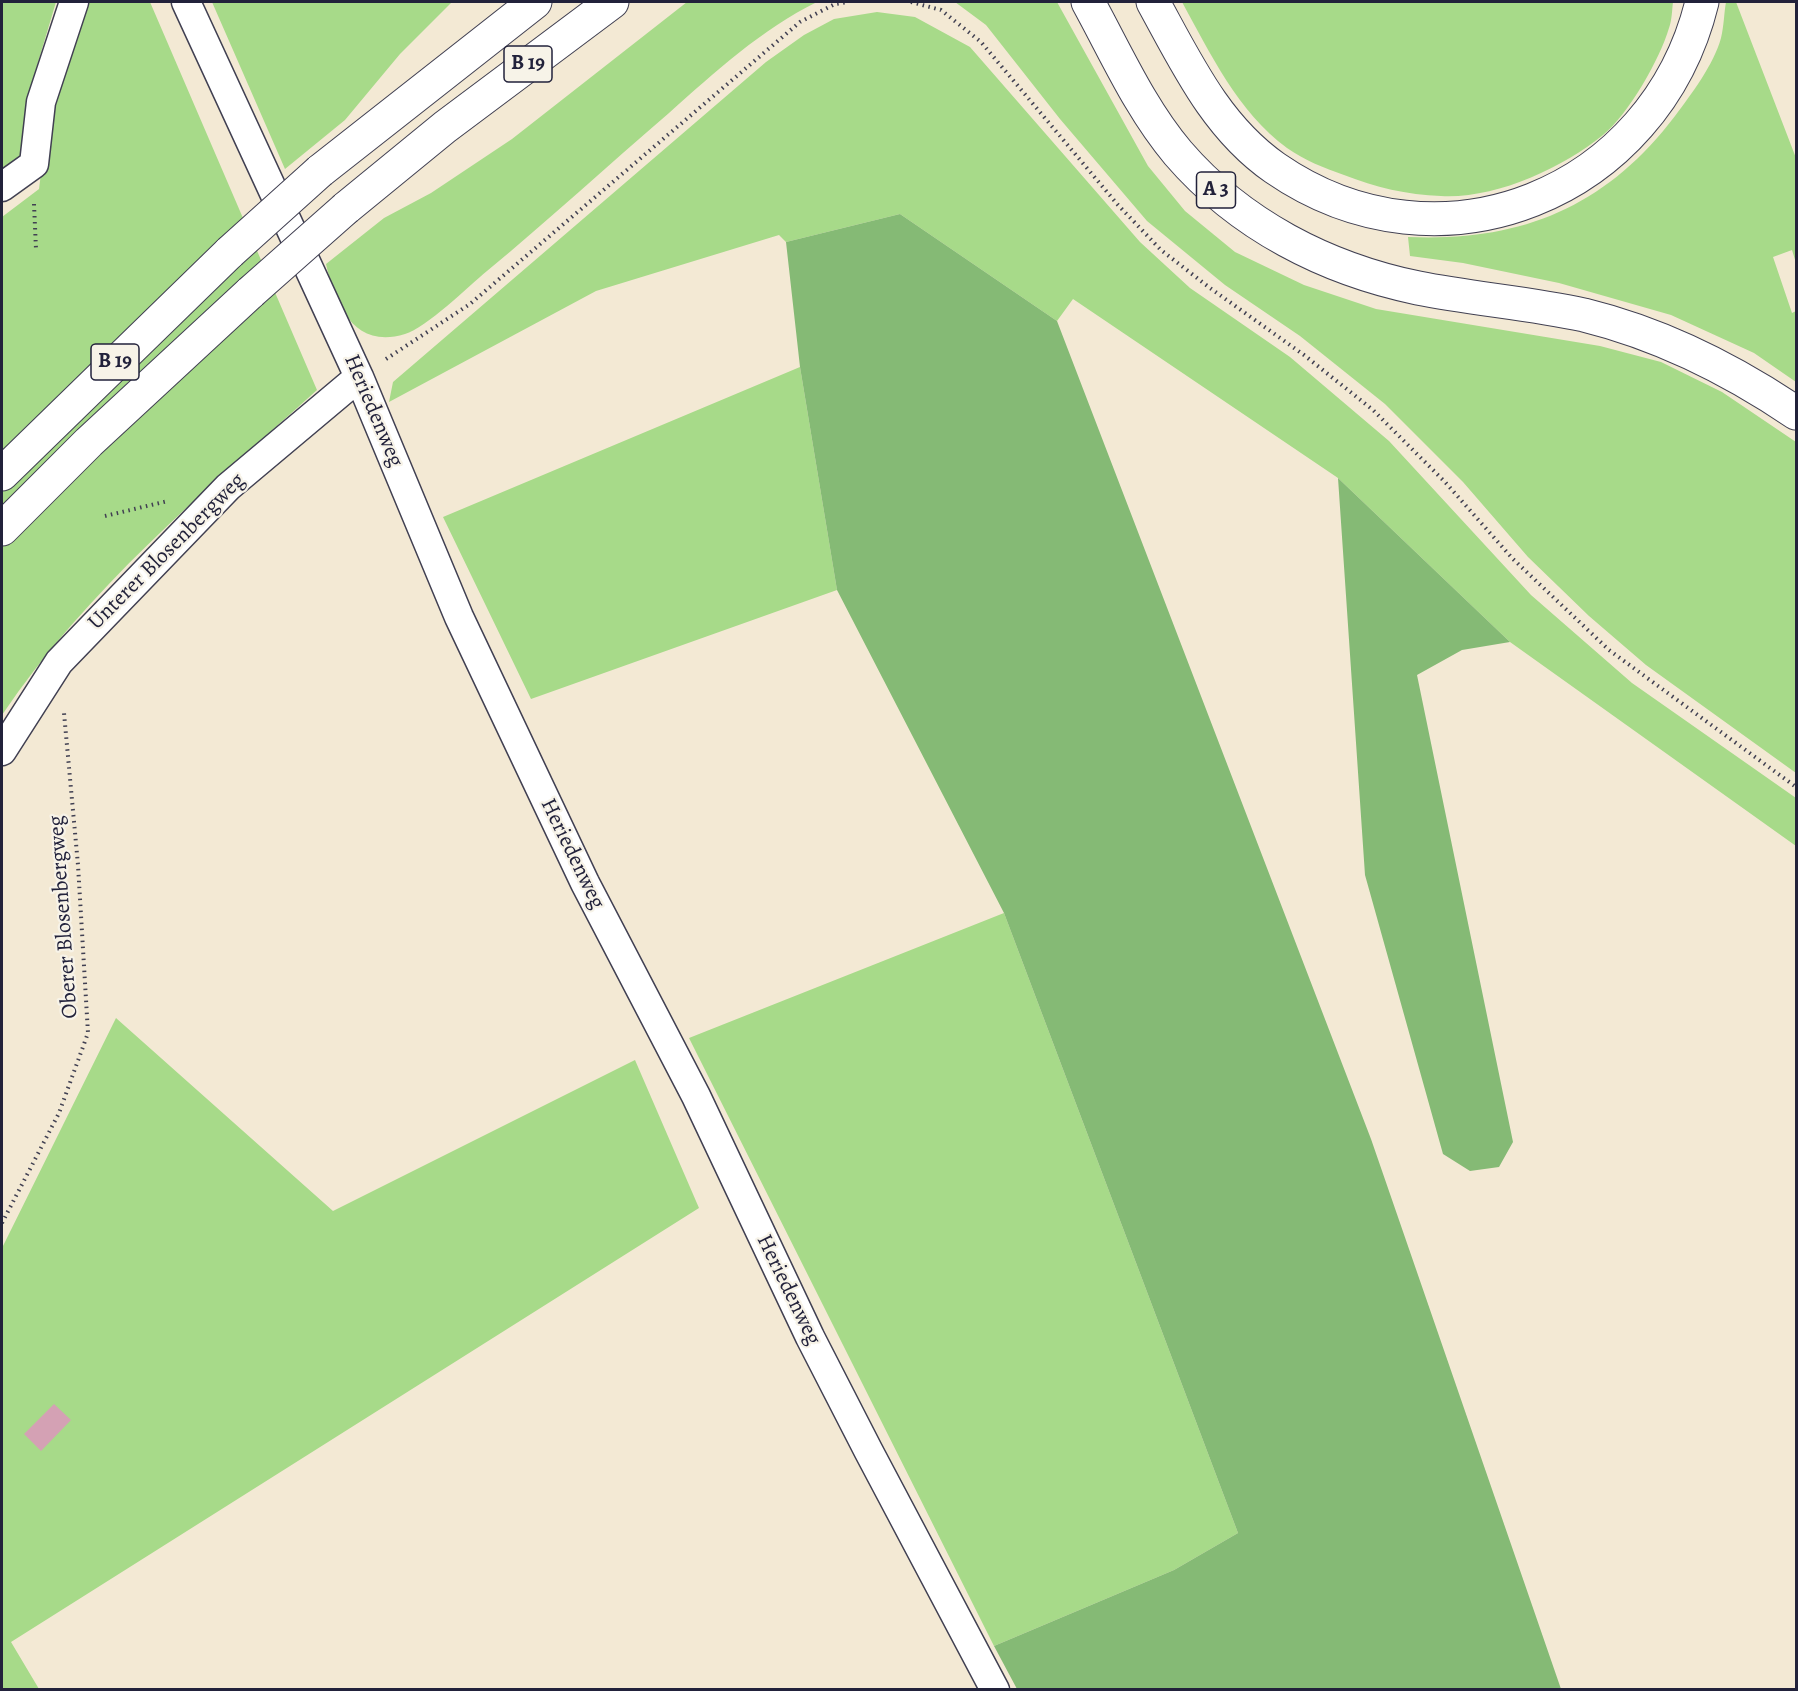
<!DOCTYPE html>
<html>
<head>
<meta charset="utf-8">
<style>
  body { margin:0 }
  #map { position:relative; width:1798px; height:1691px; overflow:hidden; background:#f3e9d4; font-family:Alegreya,serif }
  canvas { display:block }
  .frame { position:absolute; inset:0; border:3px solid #22223b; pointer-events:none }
</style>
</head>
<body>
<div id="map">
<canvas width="1798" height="1691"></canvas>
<div class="frame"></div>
</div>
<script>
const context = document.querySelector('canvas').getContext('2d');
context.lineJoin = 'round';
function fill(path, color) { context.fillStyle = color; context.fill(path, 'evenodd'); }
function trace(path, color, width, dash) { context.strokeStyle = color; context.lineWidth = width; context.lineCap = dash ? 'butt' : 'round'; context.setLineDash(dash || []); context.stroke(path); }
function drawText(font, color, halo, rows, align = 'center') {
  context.font = font + ' Alegreya,serif'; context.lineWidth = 4.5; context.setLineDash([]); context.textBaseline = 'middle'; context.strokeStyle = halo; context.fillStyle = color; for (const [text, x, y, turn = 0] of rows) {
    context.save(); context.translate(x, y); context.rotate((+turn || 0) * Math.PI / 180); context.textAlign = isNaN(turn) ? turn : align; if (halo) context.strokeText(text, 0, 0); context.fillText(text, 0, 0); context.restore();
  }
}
fill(new Path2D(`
  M2,2H56L28,96L21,156L2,170Z
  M84,2H150L317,390C205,491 87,589 2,715V217L39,189L48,119Z
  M212,2H452L400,54L345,120L285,169Z
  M687,2H817C762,29 715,72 669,113C608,165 549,220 487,271C469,286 426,328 405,334C354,350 335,304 326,264L384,218L431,193L512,139Z
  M955,2H1057L1148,166L1185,211L1235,252L1304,285L1376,309L1600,346L1661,362L1722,392L1796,442V773L1646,665L1589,616L1528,557L1463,482L1385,404L1300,336L1225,285L1147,221L1060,119L986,25Z
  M1182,2H1673C1672,10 1672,20 1669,28C1660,59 1628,115 1603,135C1561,169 1495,199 1441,196C1407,195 1375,187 1344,175C1324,168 1304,160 1287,148C1238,112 1210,53 1182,2Z
  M1726,2H1736L1796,158V263L1792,250L1773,257L1792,313L1796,311V382L1754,353L1671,315L1559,283L1463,263L1410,256L1408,237C1521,242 1606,207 1675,116C1691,95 1714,64 1721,38C1724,26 1724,13 1726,2Z
  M877,12L915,17L970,47L1140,242L1190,288L1290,357L1389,441L1531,595L1632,683L1796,798V846L1510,642L1338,478L1073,299L1057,321L900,214L786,242L779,235L596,291L389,402L393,382L766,62L804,35L834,19Z
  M800,367L837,590L531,699L443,517Z
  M1004,913L1238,1533L1174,1570L994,1646L689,1038Z
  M116,1018L333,1211L635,1060L699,1208L11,1642L39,1689H2V1248Z`), '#a7da89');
fill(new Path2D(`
  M900,214L1057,321L1371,1139L1561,1689H1017L994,1646L1174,1570L1238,1533L1004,913L837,590L800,367L786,242Z
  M1338,478L1510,642L1462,650L1417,675L1513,1142L1499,1167L1470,1171L1443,1154L1365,875Z`), '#85ba75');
fill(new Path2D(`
  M54,1404L71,1420L41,1451L24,1434Z`), '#d4a1b4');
const street = new Path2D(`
  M186,2L359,377L459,617L585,883L696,1096L810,1337L868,1450L995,1690
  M2,187L34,164L41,102L74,2
  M2,751L59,662L228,487L359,377`);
const primary = new Path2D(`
  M320,171L535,2
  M346,208L445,127L612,2
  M2,474L230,252
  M2,529L89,442L251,292`);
const highway = new Path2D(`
  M1088,2C1116,53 1140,108 1178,153C1240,225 1326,269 1418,288C1473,299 1529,303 1584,315C1661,334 1731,369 1796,413
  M1153,2C1186,62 1216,127 1275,168C1440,282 1655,194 1702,2`);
trace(street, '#414052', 31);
trace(primary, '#414052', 35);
trace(highway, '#414052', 35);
trace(new Path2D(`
  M911,2L941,10L981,42L1118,205L1161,250L1210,288L1304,355L1373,410L1445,482L1513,559L1609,650L1796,787
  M34,204L36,249
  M386,359L470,304L800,22L835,4L848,2
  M105,516L168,501
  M2,1223L59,1113L88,1033L78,865L64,713`), '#414052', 4, [1.5, 4.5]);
trace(street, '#fff', 28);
trace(primary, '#fff', 33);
trace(highway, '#fff', 33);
const primaryBridge = new Path2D(`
  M230,252L320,171
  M251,292L346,208`);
trace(primaryBridge, '#414052', 35, []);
trace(primaryBridge, '#fff', 33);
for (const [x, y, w] of [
  [528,64,48],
  [1216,190,39],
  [115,362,48]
]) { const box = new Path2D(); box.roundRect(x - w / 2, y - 18, w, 36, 4.5); context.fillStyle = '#f7f3e8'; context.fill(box); trace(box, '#22223b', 1.5); }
drawText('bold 21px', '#22223b', null, [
  ["B 19",528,64],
  ["A 3",1216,190],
  ["B 19",115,362]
]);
drawText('22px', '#22223b', '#f7f3e8', [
  ["Heriedenweg",373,411,67],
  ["Unterer Blosenbergweg",167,552,-45],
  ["Heriedenweg",572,854,64],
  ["Oberer Blosenbergweg",64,917,-94],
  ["Heriedenweg",788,1290,64]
]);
</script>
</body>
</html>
